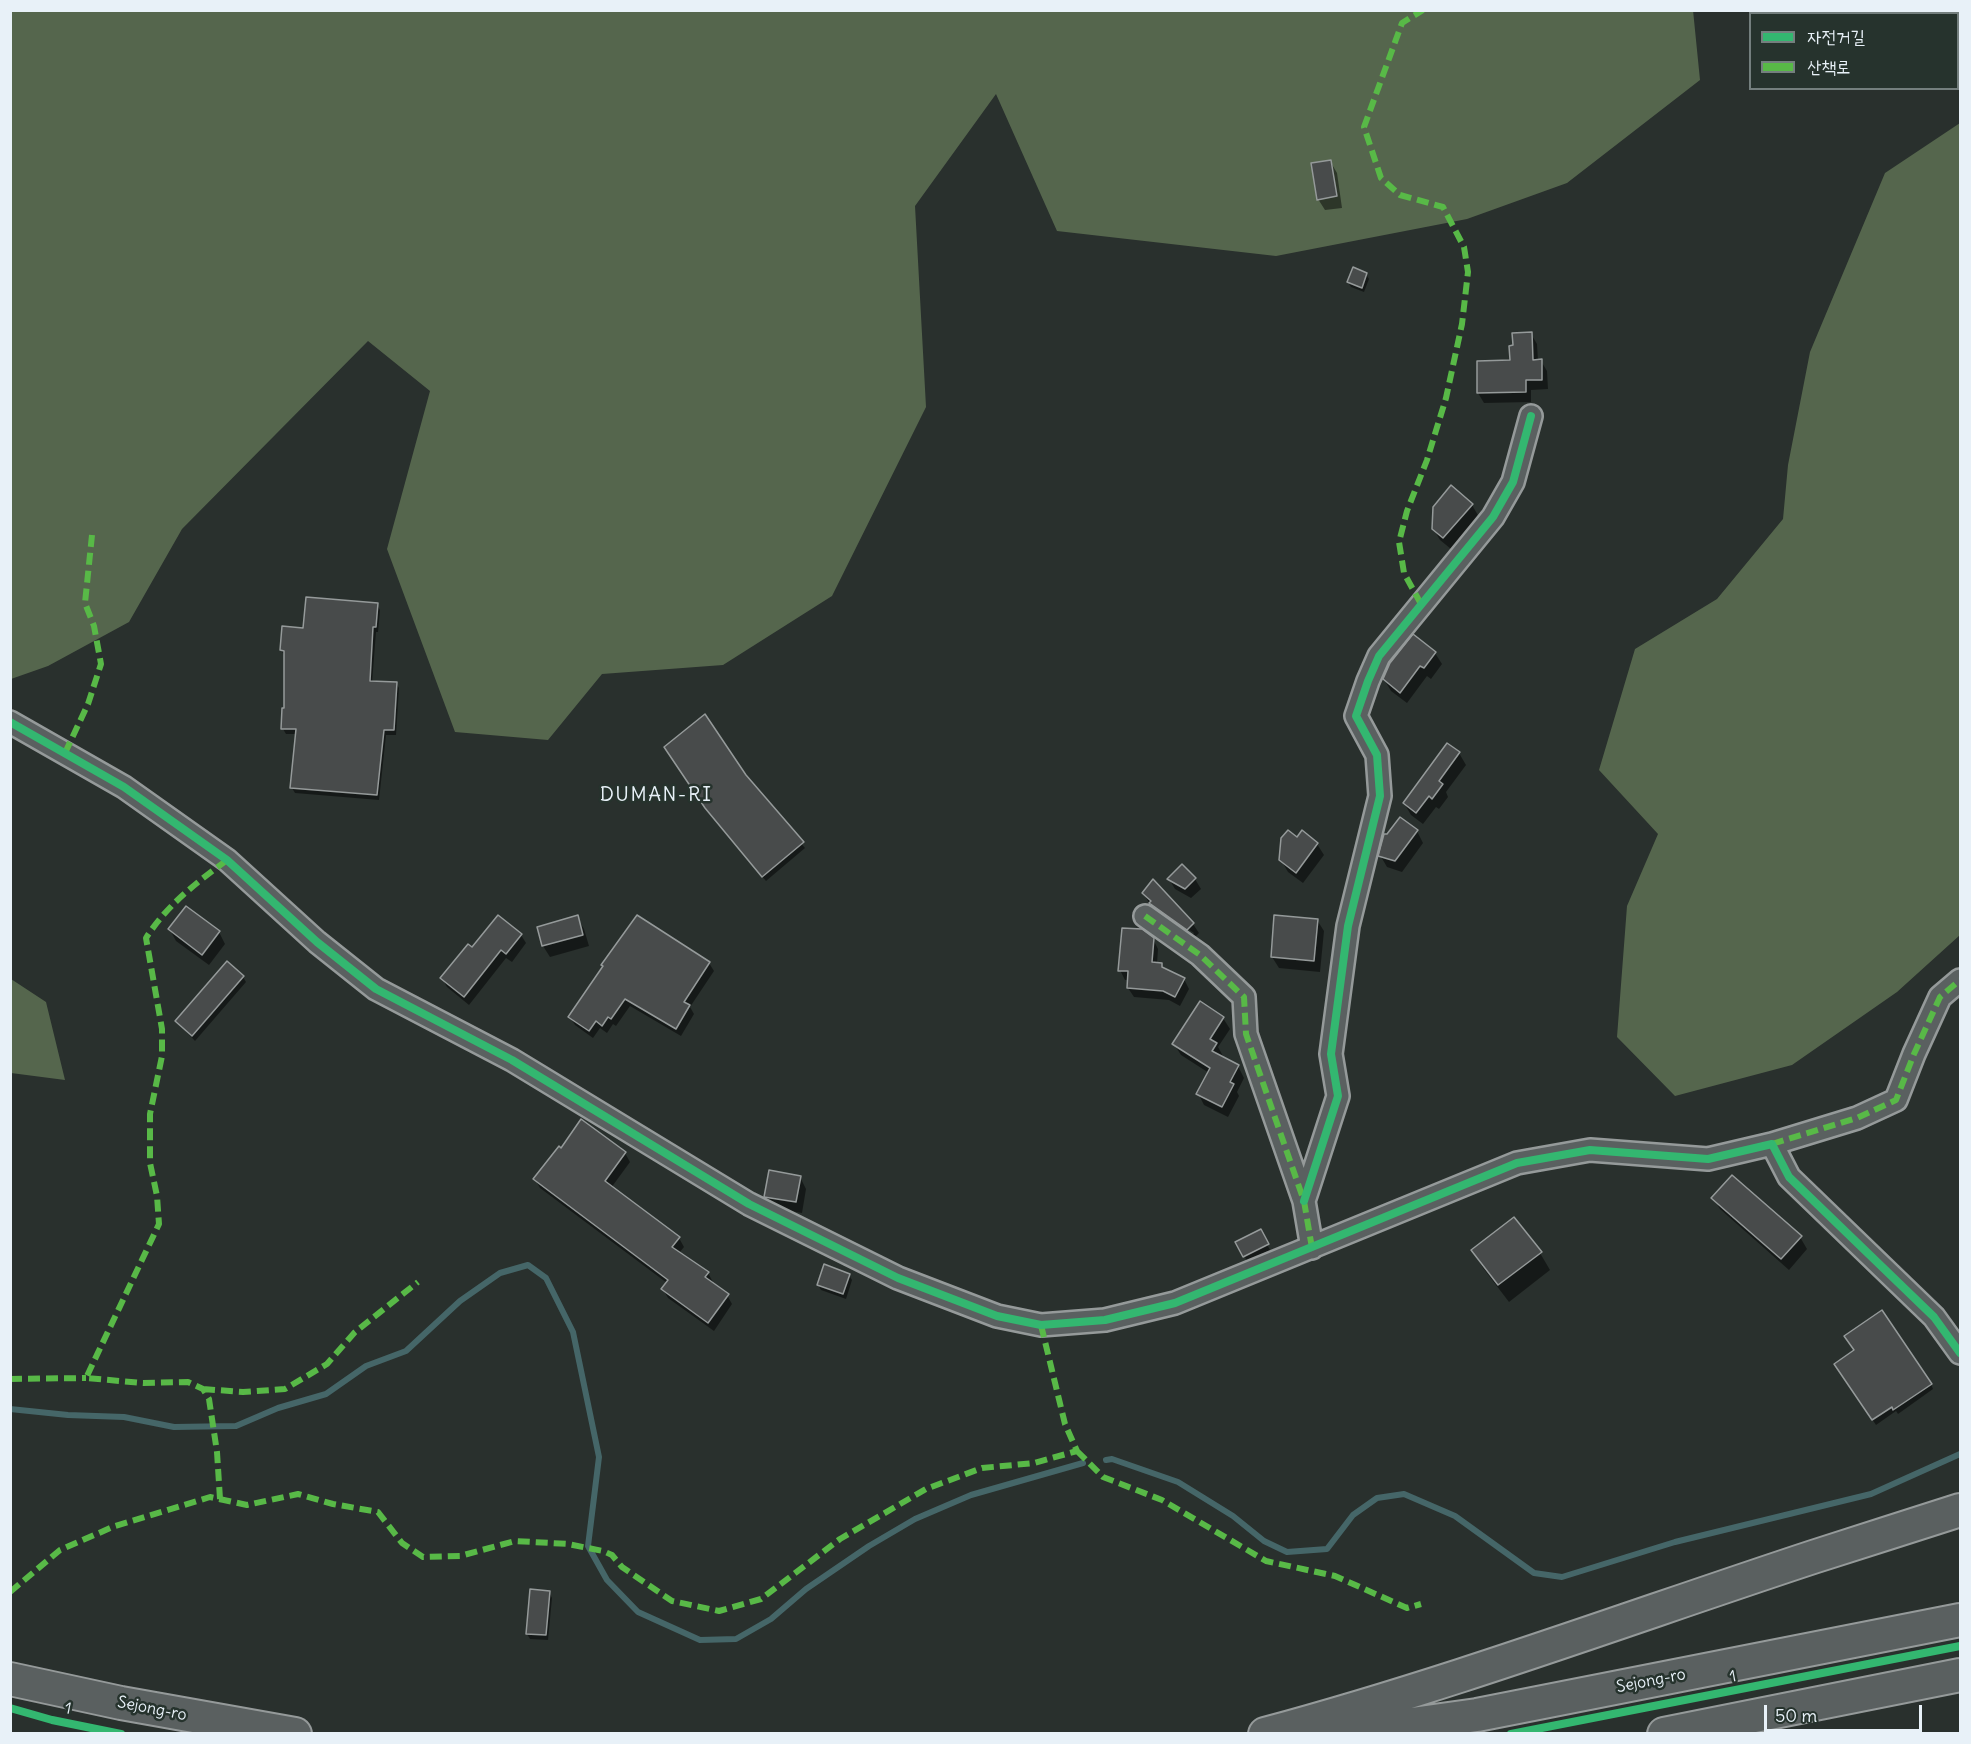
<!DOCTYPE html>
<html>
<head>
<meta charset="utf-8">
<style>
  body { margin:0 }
  #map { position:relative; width:1971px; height:1744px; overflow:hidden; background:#29302d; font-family:Delius,"Poor Story",sans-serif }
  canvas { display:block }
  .frame { position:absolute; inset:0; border:12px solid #e8f1f8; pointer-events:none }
  .legend { position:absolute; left:1749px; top:12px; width:210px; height:78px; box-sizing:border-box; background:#26332d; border:2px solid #747f7e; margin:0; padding:8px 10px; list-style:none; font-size:18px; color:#e8f1f8 }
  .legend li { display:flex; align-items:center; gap:12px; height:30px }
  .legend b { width:30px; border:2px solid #747f7e }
  .scale { position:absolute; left:1764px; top:1705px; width:158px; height:27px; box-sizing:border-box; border:3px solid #e8f1f8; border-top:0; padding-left:8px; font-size:18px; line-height:21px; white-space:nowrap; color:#e8f1f8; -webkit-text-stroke:4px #26332d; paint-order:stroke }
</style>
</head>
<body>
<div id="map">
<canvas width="1971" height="1744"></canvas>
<div class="frame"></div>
<ul class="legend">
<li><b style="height:8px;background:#33b770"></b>자전거길</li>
<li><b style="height:8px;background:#58b947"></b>산책로</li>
</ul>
<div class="scale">50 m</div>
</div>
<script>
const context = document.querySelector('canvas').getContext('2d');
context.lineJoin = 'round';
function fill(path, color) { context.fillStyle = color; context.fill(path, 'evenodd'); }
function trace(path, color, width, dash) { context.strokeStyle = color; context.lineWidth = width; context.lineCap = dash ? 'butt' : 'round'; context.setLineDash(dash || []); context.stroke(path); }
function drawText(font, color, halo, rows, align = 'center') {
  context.font = font + ' Delius,sans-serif'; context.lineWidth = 5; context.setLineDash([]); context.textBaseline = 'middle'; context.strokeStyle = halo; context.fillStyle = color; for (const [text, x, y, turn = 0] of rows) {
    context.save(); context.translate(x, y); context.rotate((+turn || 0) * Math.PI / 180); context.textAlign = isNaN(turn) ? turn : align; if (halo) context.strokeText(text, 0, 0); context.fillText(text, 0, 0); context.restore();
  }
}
fill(new Path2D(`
  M1693,10L1700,80L1567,183L1467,219L1276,256L1057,231L996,94L915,206L926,407L832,596L723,665L602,674L548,740L455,732L387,549L430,391L368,341L182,529L129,622L48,666L11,679L10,11Z
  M1960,123V935L1897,992L1792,1065L1675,1096L1617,1037L1627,906L1658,834L1599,770L1635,649L1717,599L1783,519L1788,465L1810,352L1885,173Z
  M11,979L46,1002L65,1080L11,1073Z`), '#55664d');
fill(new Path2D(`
  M1330,161L1337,173L1342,208L1325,210L1318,199Z
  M1366,274L1369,279L1364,292L1351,287L1348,282Z
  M1531,334L1537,344L1538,361H1541L1547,371L1548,389L1531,390V402L1484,403L1478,393V362H1511L1515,347Z
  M1472,505L1479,517L1451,549L1440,540L1433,528Z
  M377,605L380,610L378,632H376L372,683H396L399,688L396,735H386L379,800L295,793L292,788L297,734H286L283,729L286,709L284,655L281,650L304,629Z
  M1435,653L1442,664L1431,679L1427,676L1407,703L1391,691L1384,679Z
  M1448,745L1459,753L1466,765L1446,792L1448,797L1439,809L1436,807L1423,824L1411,815L1404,803Z
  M745,776L805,848L766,881L710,814Z
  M1417,831L1423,843L1402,872L1387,867L1380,855Z
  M1317,844L1324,855L1303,883L1288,872L1281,860Z
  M1182,866L1195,879L1201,889L1191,898L1175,889L1169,879Z
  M1153,882L1193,924L1199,933L1193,939L1154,909L1192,936L1194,933L1149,903L1144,894Z
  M577,917L584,929L589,946L550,957L543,946L538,928Z
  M1317,920L1324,931L1320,972L1279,968L1272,957Z
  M170,930L219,932L225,944L209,965L176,941Z
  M521,935L526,943L512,962L506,958L469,1005L447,987L442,978L472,950Z
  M1153,939L1158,949L1157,964H1161L1164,969L1184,979L1189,989L1180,1006L1169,1000L1134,997L1128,988L1129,980H1125L1120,970Z
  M709,963L714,971L690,1007L694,1014L681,1036L630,1006L616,1026L613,1024L607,1033L600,1028L593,1038L575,1025L570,1017Z
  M228,964L243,977L246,982L195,1041L177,1022Z
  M1223,1018L1230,1029L1218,1047L1223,1056L1221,1058L1238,1066L1244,1078L1237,1092L1239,1096L1228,1117L1204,1105L1198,1093L1209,1073L1181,1055L1174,1044Z
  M625,1153L630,1162L611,1188L679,1238L684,1247L679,1253L708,1273L713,1282L712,1284L727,1295L732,1304L714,1331L668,1298L663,1289L667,1283L540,1188L535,1179Z
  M800,1177L806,1189L802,1213L773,1208L766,1196Z
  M1713,1198L1800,1237L1807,1249L1789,1270L1720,1209Z
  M1260,1231L1270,1250L1247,1261L1237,1242Z
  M1473,1251L1540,1253L1550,1270L1509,1302L1483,1268Z
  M849,1275L852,1280L846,1299L821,1290L818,1285Z
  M1839,1370L1931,1384L1933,1389L1898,1414L1896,1411L1876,1425Z
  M549,1592L552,1598L548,1640L530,1639L527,1634Z`), '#0007');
trace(new Path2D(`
  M10,1409L68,1415L124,1417L174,1427L236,1426L278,1408L326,1394L366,1366L406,1351L460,1301L500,1273L528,1265L546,1278L573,1332L583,1380L599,1457L588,1546L607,1580L638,1612L700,1640L736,1639L771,1619L806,1589L869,1546L915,1519L971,1495L1083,1463
  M1106,1460L1112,1459L1178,1482L1233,1516L1264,1541L1287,1552L1327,1549L1353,1515L1377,1498L1404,1494L1455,1516L1534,1573L1562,1577L1675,1542L1871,1494L1960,1454`), '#456668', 6);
const building = new Path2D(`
  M1331,160L1337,196L1317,200L1311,163Z
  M1353,267L1367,273L1362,288L1347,282Z
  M1532,332L1533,360L1542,359V380H1526V392L1477,393V361L1510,360L1509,346L1513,345L1512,333Z
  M1451,485L1473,504L1443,538L1432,529L1433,507Z
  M306,597L378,603L376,627H373L370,681L397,682L394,730H384L377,795L290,788L296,729H281L282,708H284V651L280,650L282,626L303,628Z
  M1413,634L1436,652L1424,668L1420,666L1400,693L1383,679L1390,663Z
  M705,714L746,775L804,842L762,877L705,808L664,747Z
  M1447,743L1460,752L1439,781L1443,784L1432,799L1429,796L1416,813L1403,803Z
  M1400,817L1418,830L1395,861L1378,856L1384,834H1387Z
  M1288,830L1297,837L1302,830L1318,843L1296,873L1279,860L1281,838Z
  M1182,864L1196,878L1185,889L1167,879Z
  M1153,879L1194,923L1187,930L1152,905L1149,903L1151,901L1142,893Z
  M186,906L220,931L202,955L168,929Z
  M498,915L522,934L506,954L501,950L464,997L440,978L468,944L472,947Z
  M578,915L583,935L542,946L537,927Z
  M637,915L710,962L684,1002L690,1005L676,1029L625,999L611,1019L608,1017L602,1026L596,1021L589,1031L568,1017L603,966L601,965Z
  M1274,915L1318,919L1314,961L1271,957Z
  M1122,928L1142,929L1154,938L1152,962L1162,963V967L1185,978L1175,997L1163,991L1127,988L1128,971H1118Z
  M227,961L244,976L192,1036L175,1021Z
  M1200,1001L1224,1017L1210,1039L1217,1043L1212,1051L1239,1065L1230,1082L1234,1084L1222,1107L1196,1094L1210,1068L1172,1044Z
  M581,1119L626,1152L605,1181L680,1237L672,1247L709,1272L705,1277L729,1294L708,1323L661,1289L668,1280L533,1179L559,1146L561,1148Z
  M769,1170L801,1176L796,1202L764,1197Z
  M1732,1175L1802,1236L1781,1259L1711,1198Z
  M1514,1217L1542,1252L1498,1285L1471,1250Z
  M1261,1229L1269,1244L1243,1257L1235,1242Z
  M824,1264L850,1274L843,1294L817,1285Z
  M1882,1310L1932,1384L1893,1410L1892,1407L1872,1420L1834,1364L1854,1350L1844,1336Z
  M530,1589L550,1591L546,1635L526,1634Z`);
fill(building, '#484b4b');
trace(building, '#959a9a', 1.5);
const minor = new Path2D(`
  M10,722L124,787L227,860L317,942L376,989L512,1060L749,1204L898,1278L997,1316L1041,1325L1105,1320L1175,1303L1517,1163L1590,1150L1708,1159L1772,1144L1789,1177L1934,1317L1960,1353
  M1145,916L1200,955L1244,997L1246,1034L1304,1201L1312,1248
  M1772,1144L1857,1118L1896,1100L1914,1054L1940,997L1960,980
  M1304,1201L1338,1096L1331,1054L1348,926L1380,796L1377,755L1356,716L1368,681L1379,656L1493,517L1513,482L1531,416`);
const highway = new Path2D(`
  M10,1679L121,1703L295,1734
  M1265,1734C1451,1684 1631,1617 1813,1557C1862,1541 1911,1526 1960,1510
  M1340,1734L1477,1715L1960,1620
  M1664,1734L1960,1675`);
trace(minor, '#959a9a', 26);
trace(highway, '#959a9a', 36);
trace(minor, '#5a6060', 21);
trace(highway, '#5a6060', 32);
trace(new Path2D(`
  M1421,604L1404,573L1399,542L1407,511L1427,460L1446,398L1462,324L1468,272L1464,247L1443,207L1400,195L1381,178L1364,127L1402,23L1423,10
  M65,753L88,704L101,664L94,626L85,603L92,535
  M1145,916L1200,955L1244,997L1246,1034L1304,1201L1312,1248
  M1772,1144L1857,1118L1896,1100L1914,1054L1940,997L1960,980
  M10,1379L86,1378
  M203,1389L243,1392L285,1389L327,1364L355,1332L418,1282
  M1077,1451L1103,1477L1162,1500L1266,1561L1335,1576L1407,1608L1421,1604
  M220,1499L217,1452L209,1399L203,1389L188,1382L143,1383L86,1378L159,1224L157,1196L150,1163V1114L162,1056V1029L146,938C167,905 196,883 227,860
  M10,1592L60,1550L115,1526L210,1497L247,1505L298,1494L333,1504L378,1512L402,1543L423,1557L460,1556L515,1541L568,1544L603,1551L612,1555L622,1567L672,1601L719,1611L761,1599L840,1539L926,1489L982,1468L1034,1463L1077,1451L1065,1424L1041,1325`), '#58b947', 6, [12, 6]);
trace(new Path2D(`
  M10,722L124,787L227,860L317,942L376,989L512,1060L749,1204L898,1278L997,1316L1041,1325L1105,1320L1175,1303L1517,1163L1590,1150L1708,1159L1772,1144L1789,1177L1934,1317L1960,1353
  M1304,1201L1338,1096L1331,1054L1348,926L1380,796L1377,755L1356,716L1368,681L1379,656L1493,517L1513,482L1531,416
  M10,1708L52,1720L121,1734
  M1511,1734L1960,1646`), '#33b770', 8);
drawText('16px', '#e8f1f8', '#26332d', [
  ["1",1733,1677,-11],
  ["Sejong-ro",1651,1681,-11],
  ["1",68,1709,11],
  ["Sejong-ro",152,1709,11]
]);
context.letterSpacing = '1.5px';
drawText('20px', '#e8f1f8', '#26332d', [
  ["DUMAN-RI",656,795]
]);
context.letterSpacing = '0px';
</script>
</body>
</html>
